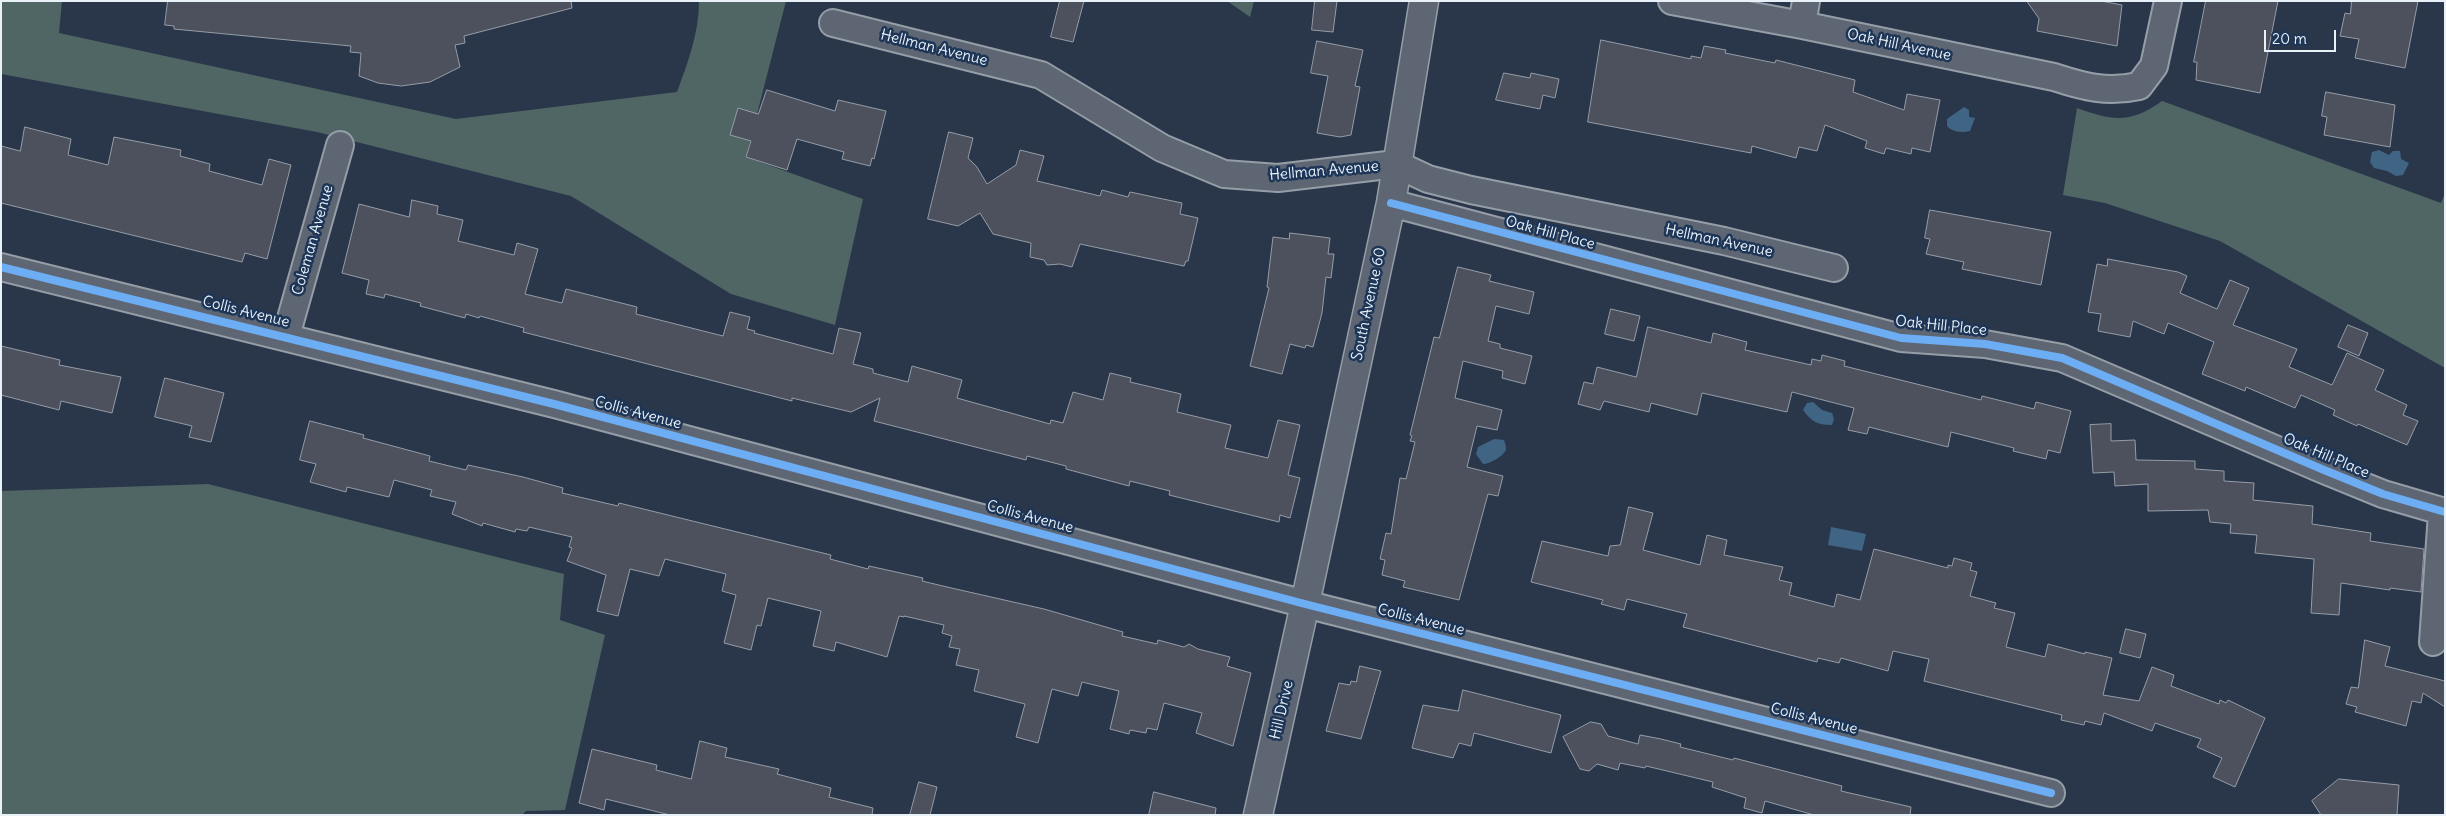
<!DOCTYPE html>
<html>
<head>
<meta charset="utf-8">
<style>
  body { margin:0 }
  #map { position:relative; width:2446px; height:816px; overflow:hidden; background:#2a374a; font-family:Delius,sans-serif }
  canvas { display:block }
  .frame { position:absolute; inset:0; border:2px solid #e8f1f8; pointer-events:none }
  .scale { position:absolute; left:2264px; top:30px; width:72px; height:22px; box-sizing:border-box; border:2px solid #e8f1f8; border-top:0; padding-left:6px; font-size:15px; line-height:18px; white-space:nowrap; color:#e8f1f8; -webkit-text-stroke:4px #1d3557; paint-order:stroke }
</style>
</head>
<body>
<div id="map">
<canvas width="2446" height="816"></canvas>
<div class="frame"></div>
<div class="scale">20 m</div>
</div>
<script>
const context = document.querySelector('canvas').getContext('2d');
context.lineJoin = 'round';
function fill(path, color) { context.fillStyle = color; context.fill(path, 'evenodd'); }
function trace(path, color, width, dash) { context.strokeStyle = color; context.lineWidth = width; context.lineCap = dash ? 'butt' : 'round'; context.setLineDash(dash || []); context.stroke(path); }
function drawText(font, color, halo, rows, align = 'center') {
  context.font = font + ' Delius,sans-serif'; context.lineWidth = 5; context.setLineDash([]); context.textBaseline = 'middle'; context.strokeStyle = halo; context.fillStyle = color; for (const [text, x, y, turn = 0] of rows) {
    context.save(); context.translate(x, y); context.rotate((+turn || 0) * Math.PI / 180); context.textAlign = isNaN(turn) ? turn : align; if (halo) context.strokeText(text, 0, 0); context.fillText(text, 0, 0); context.restore();
  }
}
fill(new Path2D(`
  M1,1H62L59,33L456,119L677,92C688,62 699,33 699,1H786L746,157L863,199L835,325L731,294L571,196L317,132L1,74Z
  M1227,1H1254L1250,17Z
  M2162,101L2441,203L2445,193V368L2220,241L2105,203L2063,195L2077,108C2113,121 2130,124 2162,101Z
  M208,484L564,574L560,620L605,635L565,810L526,811L522,815H1V491Z`), '#4f6665');
fill(new Path2D(`
  M1964,107L1969,110V117L1975,118L1970,131C1962,133 1952,132 1947,126V119Z
  M2379,150L2389,155L2393,151H2400L2401,159L2409,163L2403,175L2396,176L2387,171L2374,168L2370,162L2372,152Z
  M1813,402L1822,410L1832,413L1834,419L1832,425C1817,425 1811,421 1803,410L1807,403Z
  M1494,439L1504,440C1505,443 1506,446 1506,449C1505,456 1489,464 1483,464L1476,454L1478,447Z
  M1831,527L1866,534L1862,551L1828,545Z`), '#406484');
const building = new Path2D(`
  M168,1H571L572,8L464,36L465,43L455,45L460,67L430,82L401,86L378,83L359,76L361,53L350,52L351,46L174,29V26L165,25Z
  M1060,1H1084L1073,42L1051,37Z
  M1315,1H1337L1333,32L1312,30Z
  M2027,1H2101L2122,5L2117,46L2037,31L2039,19Z
  M2206,1H2278L2260,93L2196,80L2197,62H2194Z
  M2352,1H2418L2405,68L2355,58L2359,39L2340,36L2345,13L2350,14Z
  M1601,40L1691,59V56L1701,58L1704,46L1726,50L1725,53L1775,63L1776,60L1855,80L1853,92L1904,110L1907,94L1940,100L1930,152L1912,148L1911,154L1886,148L1884,154L1865,148L1867,141L1825,125L1817,151L1799,147L1796,158L1752,146L1751,153L1588,122Z
  M1317,41L1363,50L1355,86L1360,87L1351,135L1340,137L1317,133L1328,76L1311,73Z
  M1504,73L1530,78L1531,73L1559,79L1555,98L1543,95L1540,109L1496,100Z
  M767,90L835,111L838,100L886,111L874,159L872,158L870,166L842,159L844,152L797,139L787,170L746,157L751,141L730,135L738,108L758,114Z
  M2326,92L2395,105L2390,147L2324,135L2327,117L2322,116Z
  M25,127L71,139L68,155L108,165L114,137L181,150L180,156L210,164L209,171L262,185L269,159L291,165L267,259L245,253L242,262L1,203V146L20,151Z
  M949,132L973,138L968,158L977,167L987,184L1016,165L1020,150L1044,156L1037,181L1100,196L1102,190L1128,197L1130,192L1182,203L1180,214L1198,218L1188,261H1186L1184,266L1080,244L1072,267L1060,264L1047,265L1044,260L1030,257L1031,243L993,234L980,213L958,226L928,219Z
  M412,200L438,206L437,214L463,220L458,241L514,255L517,243L538,249L525,294L562,303L566,289L637,307L636,314L723,336L730,312L750,317L747,329L755,331L754,333L833,354L839,328L861,333L853,364L873,369V373L908,382L912,366L962,380L957,398L1050,424L1051,420L1063,423L1073,392L1103,400L1110,373L1131,378L1130,382L1181,394L1177,412L1231,425L1225,448L1268,458L1278,420L1300,425L1288,475L1300,478L1290,518L1280,515L1279,522L1169,495L1170,491L1130,481L1129,486L1066,469V466L1027,456L1026,460L874,421L880,398L851,412L792,398V401L523,332L524,328L480,316L479,318L466,314L465,318L420,306L421,303L385,294L384,298L366,294L369,280L342,273L359,204L409,217Z
  M1930,210L2051,232L2041,285L1962,269L1964,262L1926,254L1930,239L1925,238Z
  M1290,233L1330,238L1328,254H1334L1331,278L1326,277L1322,313L1313,347L1306,345L1305,348L1290,344L1282,374L1250,366L1269,288L1267,287L1273,237L1289,239Z
  M2108,259L2178,272L2187,276L2180,293L2217,309L2230,280L2249,288L2233,325L2297,349L2289,367L2332,385L2347,353L2384,370L2375,390L2407,405L2403,415L2418,421L2407,445L2358,424L2357,426L2333,415L2335,410L2301,395L2295,408L2246,387L2245,391L2202,374L2214,342L2168,323L2164,334L2133,321L2130,337L2098,331L2101,314L2088,312L2097,264L2107,266Z
  M1458,267L1491,275L1489,281L1534,292L1529,314L1496,306L1488,341L1500,344V348L1532,356L1525,384L1502,378L1503,371L1463,361L1455,398L1502,410L1497,430L1477,426L1467,467L1503,476L1498,496L1488,494L1459,600L1403,587L1405,581L1382,575L1385,560L1380,559L1386,533L1391,534L1400,478L1406,479L1415,442L1410,441L1412,436L1410,435L1434,337L1439,338Z
  M1611,309L1640,316L1634,341L1605,334Z
  M2348,325L2368,333L2359,356L2338,347Z
  M1648,327L1711,343L1713,333L1747,342L1745,350L1811,365L1812,359L1821,361L1822,355L1845,361L1844,366L1981,400L1982,396L2034,409L2036,402L2071,411L2060,453L2048,450L2046,459L2013,451L2014,448L1951,432L1948,447L1869,427L1867,434L1848,430L1854,408L1792,392L1787,412L1702,393L1697,415L1651,403L1649,412L1604,401L1600,410L1578,404L1584,382L1593,384L1597,367L1636,377Z
  M1,346L60,360L59,365L121,377L112,413L61,401L59,410L1,395Z
  M165,378L224,393L211,442L189,437L192,426L155,417Z
  M310,421L364,435L363,438L430,456L429,461L466,470L468,465L523,477L563,488L562,493L618,506L619,503L831,555L830,559L868,569L869,566L923,578L922,581L947,587L1044,609L1123,632L1122,636L1157,644L1158,640L1184,647L1189,644L1198,649L1230,657L1227,666L1251,673L1233,746L1196,733L1202,713L1164,703L1157,730L1147,728L1146,733L1130,730L1129,734L1110,729L1119,691L1082,682L1078,696L1052,689L1038,743L1016,737L1025,704L974,691L979,670L956,665L960,649L949,647L952,636L942,633L944,625L904,616V617L899,616L887,657L836,642L834,651L813,646L821,611L768,598L761,626L757,625L751,650L724,643L736,595L722,591L726,574L665,559L659,576L630,569L618,616L597,611L606,575L567,561L572,548L569,547L572,537L529,527L527,531L516,529L515,532L483,523L482,526L452,514L456,502L430,496L432,490L394,480L389,497L347,487L346,492L310,482L316,464L300,460Z
  M2111,424V441L2135,440L2136,460L2195,461V469L2224,471V481L2254,483L2253,500L2313,506L2312,524L2371,533L2370,541L2424,549L2421,592L2390,588V590L2341,583L2339,615L2311,613L2314,559L2255,553L2257,535L2230,533L2231,524L2210,522L2208,510L2148,511V484L2115,486L2114,472L2093,473L2090,425Z
  M1629,507L1653,513L1643,550L1700,565L1707,535L1727,540L1724,555L1783,567L1779,580L1792,583L1789,595L1834,607L1837,594L1860,600L1874,549L1948,568V565L1952,566L1954,558L1972,563L1970,570L1977,572L1970,596L1996,603L1994,608L2015,613L2006,647L2045,657L2048,644L2085,654V652L2112,658L2103,695L2139,701L2152,667L2174,675L2171,686L2219,704L2220,700L2226,703L2228,700L2265,718L2235,787L2213,777L2222,758L2197,747L2201,739L2155,723L2152,731L2104,713L2101,725L2085,721L2084,725L2061,720L2062,715L1924,681L1929,659L1893,651L1888,671L1841,658L1839,663L1818,658L1817,662L1683,627L1687,614L1627,599L1624,610L1601,604L1603,600L1531,582L1542,541L1608,556L1610,546L1620,545Z
  M2126,629L2146,634L2140,658L2120,653Z
  M2365,640L2390,647L2385,666L2445,681V707L2423,693L2421,703L2412,701L2406,726L2355,712L2357,707L2346,704L2351,687L2358,688Z
  M1360,666L1381,671L1361,739L1326,731L1339,683L1350,685L1351,681L1356,682Z
  M1463,690L1561,715L1551,753L1474,733L1471,746L1459,743L1453,758L1412,748L1423,705L1458,711Z
  M1591,722L1601,724L1608,736L1638,744L1640,735L1661,739L1681,744L1680,747L1733,760L1734,758L1842,786L1841,791L1911,807L1910,815H1814L1765,801L1762,813L1744,808L1746,798L1712,787L1713,782L1646,766L1645,768L1620,763L1618,770L1597,764L1589,771L1580,769L1563,737Z
  M700,741L727,748L725,757L779,769L777,774L831,788L829,797L873,808L872,815H670L606,799L604,810L579,803L592,749L657,765L656,770L691,779Z
  M2339,779L2399,785L2397,815H2321L2312,801Z
  M919,782L937,787L930,815H910Z
  M1154,792L1216,808L1215,815H1149Z`);
fill(building, '#4c515d');
trace(building, '#959da7', 1);
const minor = new Path2D(`
  M1672,1L1802,25L2054,77C2085,87 2107,93 2139,86L2154,66L2168,1
  M833,23L1041,75L1162,148L1224,174L1278,178L1396,164L1428,179L1471,190L1724,241L1834,268
  M1802,25L1806,1
  M1391,203L1901,338L1985,344L2062,358L2324,470L2383,494L2445,512
  M1,267L554,404L1305,604L2051,793
  M286,336L340,145
  M2433,642L2442,513`);
const tertiary = new Path2D(`
  M1258,815L1305,604L1391,203L1424,1`);
trace(minor, '#959da7', 30);
trace(tertiary, '#959da7', 31);
trace(minor, '#5d6672', 26);
trace(tertiary, '#5d6672', 28);
trace(new Path2D(`
  M1391,203L1901,338L1985,344L2062,358L2324,470L2383,494L2445,512
  M1,267L554,404L1305,604L2051,793`), '#6dadf4', 8);
drawText('15px', '#e8f1f8', '#1d3557', [
  ["Oak Hill Avenue",1899,45,12],
  ["Hellman Avenue",934,48,14],
  ["Hellman Avenue",1324,171,-5],
  ["Oak Hill Place",1550,233,15],
  ["Coleman Avenue",313,240,-74],
  ["Hellman Avenue",1719,241,12],
  ["South Avenue 60",1369,304,-78],
  ["Collis Avenue",246,312,14],
  ["Oak Hill Place",1941,326,6],
  ["Collis Avenue",638,413,15],
  ["Oak Hill Place",2326,456,23],
  ["Collis Avenue",1030,517,15],
  ["Collis Avenue",1421,620,14],
  ["Hill Drive",1282,710,-77],
  ["Collis Avenue",1814,719,14]
]);
</script>
</body>
</html>
